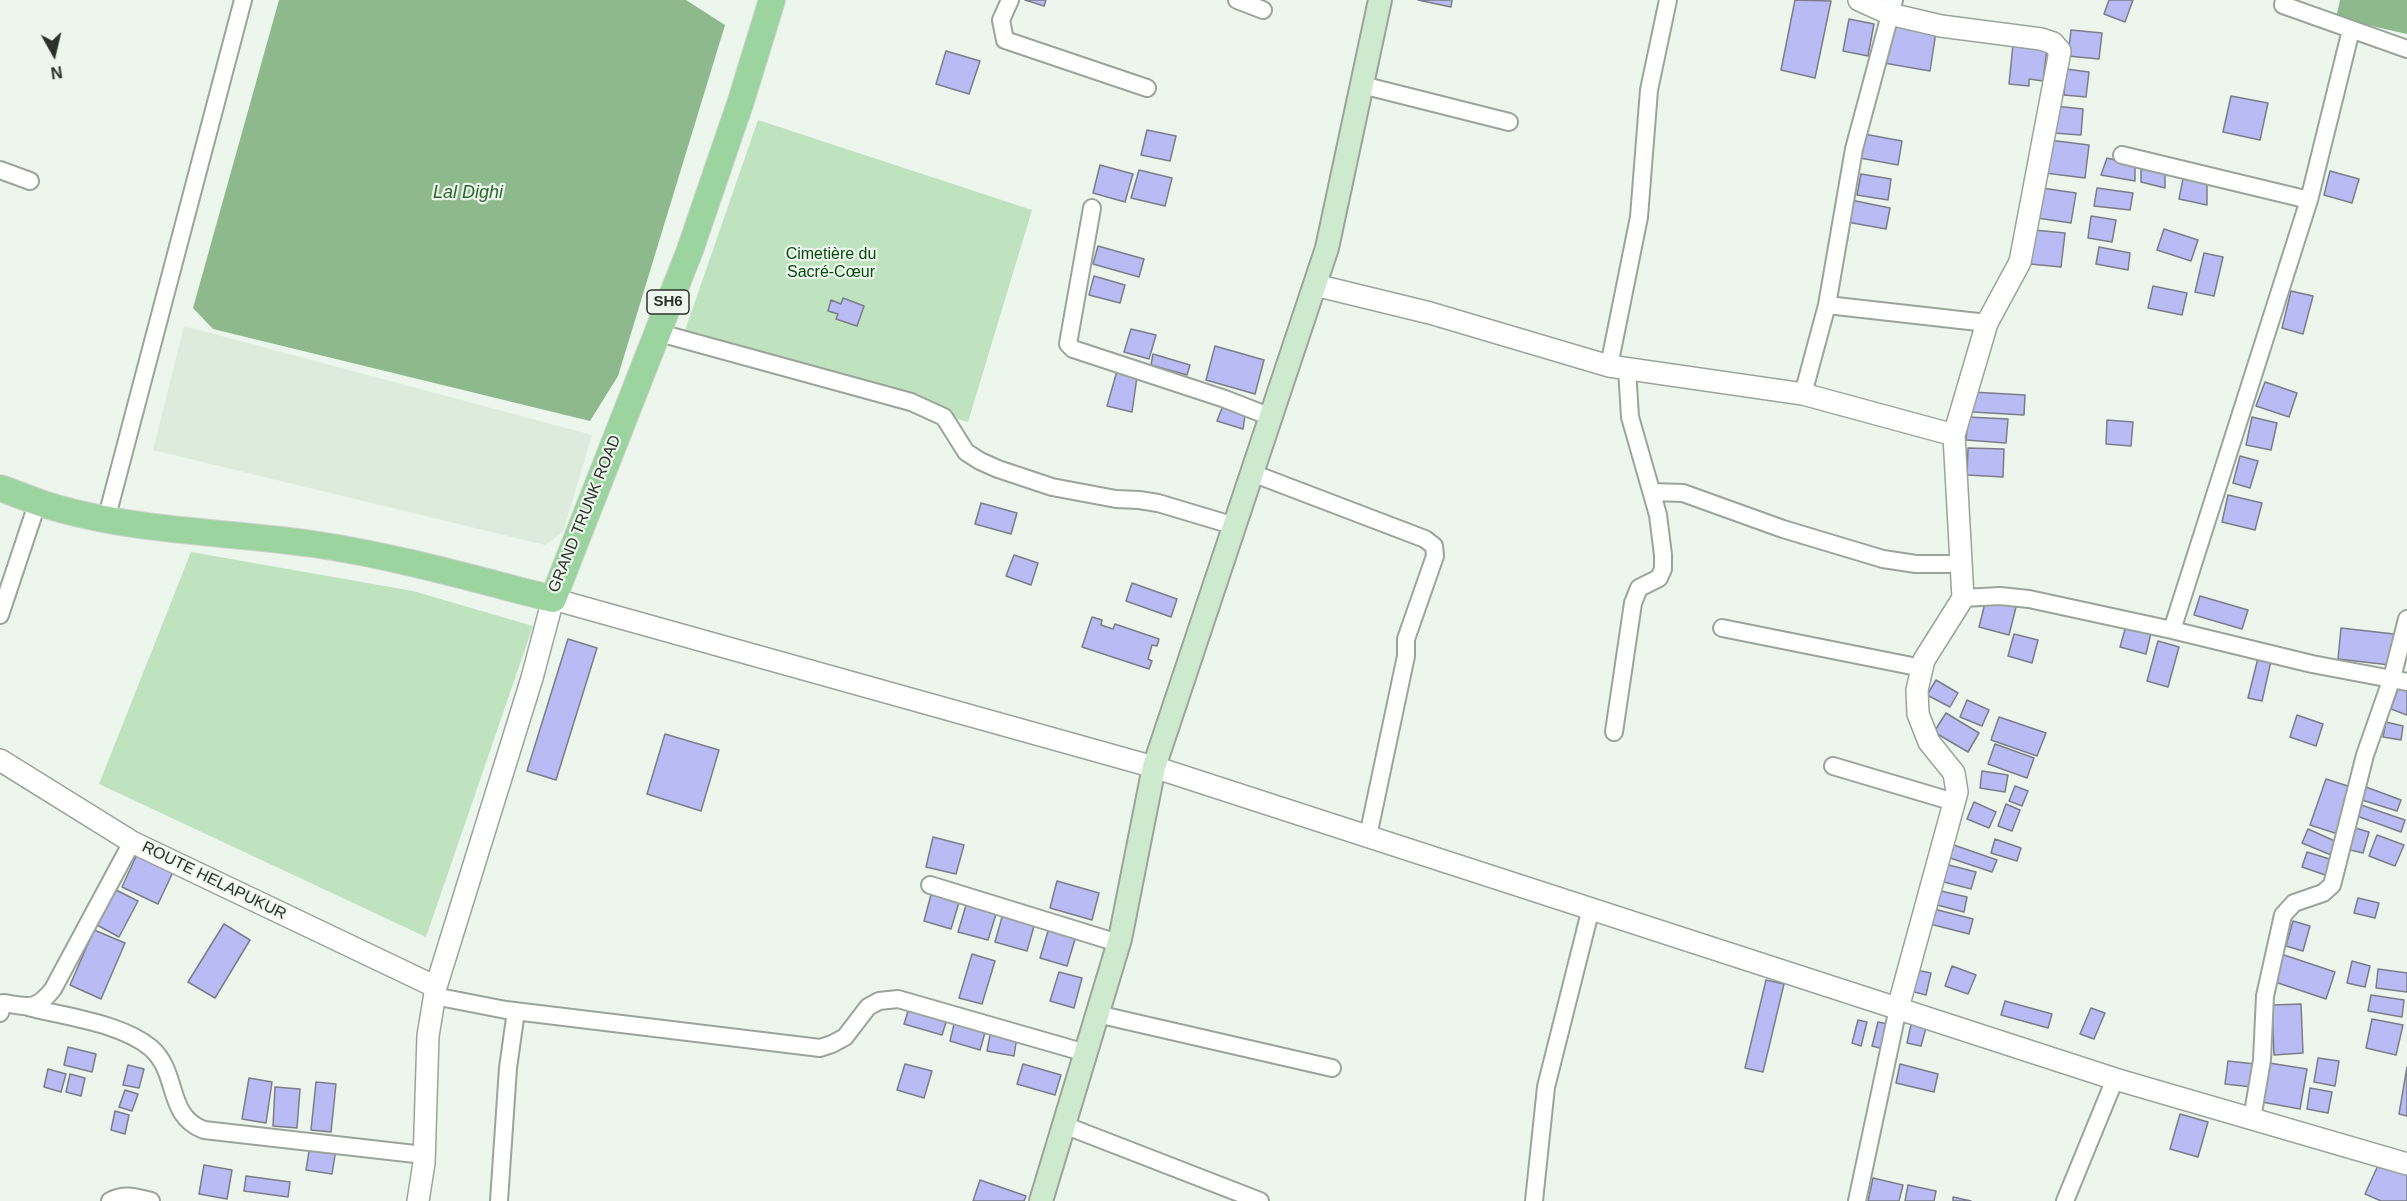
<!DOCTYPE html>
<html>
<head>
<meta charset="utf-8">
<style>
  body { margin:0 }
  #map { position:relative; width:2407px; height:1201px; overflow:hidden; background:#ecf6ec; font-family:Arial,sans-serif }
  canvas { display:block }
  .north { position:absolute; left:24px; top:24px; width:60px; height:60px; -webkit-text-stroke:4px #ecf6ec; paint-order:stroke; rotate:172deg; font-size:16px; font-weight:700; line-height:24px; text-align:center; color:#2d312d }
  .north::after { content:''; display:block; margin:auto; width:21px; height:27px; background:#2d312d; clip-path:polygon(50% 0,100% 100%,50% 72%,0 100%) }
</style>
</head>
<body>
<div id="map">
<canvas width="2407" height="1201"></canvas>
<div class="north">N</div>
</div>
<script>
const context = document.querySelector('canvas').getContext('2d');
context.lineJoin = 'round';
function fill(path, color) { context.fillStyle = color; context.fill(path, 'evenodd'); }
function trace(path, color, width, dash) { context.strokeStyle = color; context.lineWidth = width; context.lineCap = dash ? 'butt' : 'round'; context.setLineDash(dash || []); context.stroke(path); }
function drawText(font, color, halo, rows, align = 'center') {
  context.font = font + ' Arial,sans-serif'; context.lineWidth = 4.5; context.setLineDash([]); context.textBaseline = 'middle'; context.strokeStyle = halo; context.fillStyle = color; for (const [text, x, y, turn = 0] of rows) {
    context.save(); context.translate(x, y); context.rotate((+turn || 0) * Math.PI / 180); context.textAlign = isNaN(turn) ? turn : align; if (halo) context.strokeText(text, 0, 0); context.fillText(text, 0, 0); context.restore();
  }
}
fill(new Path2D(`
  M184,326L592,435L563,532L545,545L153,450Z`), '#dcebdb');
fill(new Path2D(`
  M758,120L1032,210L968,422L682,339Z
  M191,552L413,591L533,626L426,937L99,784Z`), '#bfe3be');
fill(new Path2D(`
  M279,0H686L725,25L618,376L590,421L213,329L193,308Z
  M2340,0H2407V34L2336,18Z`), '#8db98d');
const building = new Path2D(`
  M1025,0H1046L1044,6Z
  M1418,0H1452L1451,7Z
  M1795,0L1831,1L1815,78L1781,70Z
  M2109,0H2133L2125,22L2104,14Z
  M1849,19L1874,24L1868,56L1843,51Z
  M1890,25L1936,32L1930,71L1884,63Z
  M2071,30L2102,33L2099,59L2068,56Z
  M2013,44L2047,48L2043,81L2029,79V86L2009,84Z
  M946,51L980,61L969,94L936,84Z
  M2066,69L2089,72L2086,97L2064,95Z
  M2231,96L2268,103L2260,140L2223,132Z
  M2055,106L2083,109L2081,135L2053,133Z
  M1147,130L1176,136L1170,161L1141,155Z
  M1864,134L1902,141L1898,165L1860,158Z
  M2049,140L2089,145L2085,178L2045,173Z
  M2107,158L2135,165V181L2101,175Z
  M1100,165L1133,174L1125,202L1093,193Z
  M2141,165L2165,173V188L2141,182Z
  M1139,170L1172,178L1165,206L1131,198Z
  M2330,171L2359,179L2352,203L2324,195Z
  M1861,174L1891,179L1888,200L1857,195Z
  M2183,179L2207,183V205L2179,199Z
  M2042,188L2076,193L2071,223L2037,218Z
  M2097,188L2133,193L2130,210L2094,206Z
  M1851,200L1890,208L1886,229L1847,222Z
  M2091,216L2116,220L2112,242L2088,238Z
  M2164,229L2198,240L2191,261L2157,250Z
  M2034,230L2065,233L2061,267L2030,264Z
  M1098,246L1144,259L1139,277L1093,264Z
  M2099,247L2130,253L2128,270L2096,264Z
  M2204,253L2223,257L2214,296L2195,292Z
  M1094,276L1125,285L1120,303L1089,295Z
  M2153,286L2187,293L2182,315L2148,308Z
  M2291,291L2313,296L2303,334L2282,328Z
  M843,298L864,306L857,326L836,319L838,314L828,311L831,300L841,304Z
  M1131,329L1156,335L1149,359L1124,352Z
  M1215,346L1264,360L1255,394L1206,380Z
  M1153,354L1190,365L1187,375L1151,365Z
  M1117,371L1137,377L1132,412L1107,406Z
  M2265,382L2297,393L2289,417L2256,406Z
  M1972,392L2025,395L2024,415L1972,412Z
  M1224,403L1246,409L1243,429L1217,421Z
  M1968,417L2008,419L2006,443L1966,440Z
  M2252,417L2277,423L2271,450L2246,445Z
  M2107,420L2133,422L2131,446L2106,444Z
  M1968,448L2004,449L2003,477L1967,475Z
  M2240,456L2258,461L2250,488L2233,483Z
  M2228,495L2262,503L2255,530L2222,522Z
  M981,503L1017,513L1011,534L975,524Z
  M1014,555L1038,563L1031,585L1006,576Z
  M1132,583L1177,599L1171,617L1126,601Z
  M2200,596L2248,610L2242,629L2194,615Z
  M1986,599L2016,607L2009,635L1979,627Z
  M1092,617L1102,620L1101,625L1113,629L1115,624L1159,639L1157,646L1152,645L1148,659L1152,661L1149,669L1082,647Z
  M2126,626L2151,633L2146,654L2120,647Z
  M2341,628L2394,634L2390,665L2338,659Z
  M2014,634L2038,640L2032,663L2008,656Z
  M568,639L597,648L556,780L527,771Z
  M2158,641L2179,647L2168,687L2147,681Z
  M2258,658L2271,661L2262,701L2248,698Z
  M1936,680L1958,693L1950,707L1927,695Z
  M2399,686L2407,689V715L2391,709Z
  M1967,700L1989,710L1982,726L1960,717Z
  M1946,713L1979,733L1968,752L1934,732Z
  M2297,715L2323,724L2316,746L2290,737Z
  M1999,717L2046,733L2037,756L1991,740Z
  M2386,722L2403,726L2401,740L2383,737Z
  M665,734L719,750L701,811L647,794Z
  M1995,744L2034,758L2027,778L1988,764Z
  M1982,771L2008,775L2005,792L1980,788Z
  M2326,779L2354,788L2338,834L2310,825Z
  M2015,786L2028,791L2022,806L2009,801Z
  M2366,787L2401,800L2397,811L2362,800Z
  M1974,802L1996,812L1989,828L1967,819Z
  M2006,804L2020,810L2012,831L1998,826Z
  M2361,805L2405,820L2401,832L2357,816Z
  M2352,827L2369,832L2363,853L2346,849Z
  M2308,829L2337,842L2331,855L2302,843Z
  M2377,835L2404,845L2395,866L2369,856Z
  M933,837L964,845L956,874L926,867Z
  M1995,839L2021,848L2017,861L1991,853Z
  M1951,844L1997,860L1992,872L1947,857Z
  M138,852L174,870L158,904L122,887Z
  M2307,852L2336,861L2331,877L2302,867Z
  M1945,864L1976,872L1971,889L1940,881Z
  M1057,881L1099,893L1092,920L1050,908Z
  M116,890L138,901L119,937L97,925Z
  M932,891L960,899L951,929L924,921Z
  M1941,891L1967,897L1964,912L1937,905Z
  M2358,898L2379,903L2375,918L2354,913Z
  M967,902L997,911L988,940L958,932Z
  M1934,909L1973,919L1969,934L1930,924Z
  M1004,910L1036,919L1027,951L995,942Z
  M2293,921L2310,926L2303,951L2286,946Z
  M224,924L250,940L215,998L188,982Z
  M1049,928L1076,936L1067,966L1040,958Z
  M94,930L125,943L101,999L70,985Z
  M972,954L995,961L982,1004L959,998Z
  M2281,954L2335,972L2326,999L2272,981Z
  M2352,961L2370,966L2365,987L2347,983Z
  M1952,966L1976,975L1968,994L1945,986Z
  M2378,969L2407,973V992L2376,988Z
  M1916,970L1931,973L1926,995L1911,991Z
  M1059,972L1082,978L1074,1008L1050,1001Z
  M1766,980L1784,984L1763,1072L1745,1068Z
  M2371,995L2404,1000L2402,1017L2368,1011Z
  M2005,1001L2052,1014L2048,1028L2001,1015Z
  M2301,1004L2303,1053L2274,1055L2272,1005Z
  M910,1005L948,1016L942,1035L904,1024Z
  M2091,1008L2105,1013L2094,1039L2080,1034Z
  M2372,1019L2403,1025L2396,1055L2366,1048Z
  M955,1020L986,1029L980,1050L950,1041Z
  M1858,1020L1867,1022L1861,1046L1852,1043Z
  M1912,1020L1927,1024L1921,1046L1907,1043Z
  M1878,1022L1893,1025L1887,1050L1872,1046Z
  M991,1030L1017,1037L1014,1056L987,1051Z
  M68,1047L96,1054L92,1072L64,1065Z
  M2318,1058L2339,1061L2335,1086L2314,1082Z
  M2228,1061L2255,1064L2252,1087L2225,1084Z
  M2269,1063L2307,1069L2300,1109L2262,1102Z
  M905,1064L932,1071L924,1098L897,1090Z
  M1023,1064L1061,1075L1055,1095L1017,1084Z
  M1900,1064L1938,1074L1934,1092L1896,1083Z
  M128,1065L144,1069L139,1088L123,1085Z
  M2407,1067V1116L2399,1114Z
  M48,1069L66,1074L61,1092L44,1087Z
  M70,1074L85,1078L81,1096L66,1092Z
  M249,1078L272,1082L266,1123L242,1119Z
  M316,1082L336,1084L331,1132L311,1130Z
  M275,1087L300,1089L297,1128L273,1126Z
  M2310,1088L2332,1092L2328,1113L2307,1109Z
  M125,1090L138,1094L132,1111L119,1107Z
  M115,1111L129,1115L125,1134L111,1130Z
  M2180,1114L2208,1122L2198,1157L2170,1149Z
  M310,1145L336,1149L332,1174L306,1170Z
  M2380,1161L2407,1173V1201H2381L2365,1194Z
  M204,1165L232,1170L227,1199L199,1194Z
  M246,1176L290,1182L288,1197L244,1191Z
  M1873,1178L1903,1185L1899,1201H1868Z
  M980,1180L1026,1196L1024,1201H973Z
  M1908,1185L1936,1191L1934,1201H1905Z
  M1953,1197L1971,1201H1953Z`);
fill(building, '#b9bcf4');
trace(building, '#7c7d88', 1.5);
const minor = new Path2D(`
  M1010,0L1001,20L1005,40L1147,88
  M1237,0L1263,10
  M1894,0L1854,149L1827,305L1987,323
  M2284,0L2283,5L2407,49
  M1362,85L1509,122
  M2122,155L2309,200
  M0,170L30,181
  M1092,208L1068,344L1073,349L1225,399L1271,417
  M656,332L911,402L944,417L966,452L980,461L998,469L1052,487L1116,499L1139,500L1158,503L1235,526
  M1609,366L1639,217L1649,90L1668,0
  M1803,394L1827,305
  M1252,473L1425,539L1434,546L1435,556L1406,639V656L1368,836
  M1652,492L1683,493L1783,529L1883,559L1916,564H1961
  M106,520L243,0
  M1963,598L2000,596L2029,599L2172,630L2312,664L2407,682
  M0,615L38,501
  M1722,628L1922,668
  M2172,630L2309,200L2351,30
  M1614,732L1633,603L1639,588L1659,578L1663,569V555L1658,515L1630,417L1627,369
  M1833,766L1954,802
  M930,885L1118,943
  M434,996L506,1010L820,1048L832,1044L845,1037L868,1007L879,1001L898,999L1086,1053
  M28,1007C66,1017 121,1023 151,1048C180,1074 165,1115 204,1130L424,1155
  M0,1013L3,1003C29,1007 36,1011 53,989L132,842
  M1097,1014L1332,1068
  M2252,1119L2262,1060L2265,996L2283,915L2294,903L2323,893L2332,885L2365,755L2392,678L2407,619
  M1064,1125L1260,1201
  M110,1201C124,1193 136,1197 151,1201
  M499,1201L508,1068L516,1011
  M1534,1201L1546,1087L1591,908
  M1857,1201L1898,1008
  M2065,1201L2115,1079`);
const tertiary = new Path2D(`
  M1859,0L1890,14L1941,26L2041,39L2053,43L2060,51L2020,262L1987,323L1954,435L1963,598L1924,660L1917,690L1918,714L1929,742L1954,773L1957,792L1898,1008
  M1315,285L1430,313L1609,366L1803,394L1954,435
  M0,760L132,842L436,987
  M418,1201L424,1163L428,1036L436,987L532,678L553,599L1154,767L2115,1079L2407,1164`);
const secondary = new Path2D(`
  M1041,1201L1120,939L1154,767L1327,248L1380,0`);
const primary = new Path2D(`
  M0,488C20,495 40,504 60,509C143,532 229,532 313,544C395,556 474,579 553,599L690,250L741,101L772,0`);
trace(minor, '#9ba49b', 20);
trace(tertiary, '#9ba49b', 24);
trace(secondary, '#9ba49b', 26);
trace(primary, '#d1d2d1', 28);
trace(minor, '#fff', 16);
trace(tertiary, '#fff', 21);
trace(secondary, '#cde9ce', 22);
trace(primary, '#9bd49e', 26);
for (const [x, y, w] of [
  [668,302,42]
]) { const box = new Path2D(); box.roundRect(x - w / 2, y - 12, w, 24, 4.5); context.fillStyle = '#ecf6ec'; context.fill(box); trace(box, '#2d312d', 1.5); }
drawText('bold 15px', '#2d312d', null, [
  ["SH6",668,302]
]);
drawText('16px', '#05490f', '#ecf6ec', [
  ["Cimetière du",831,255],
  ["Sacré-Cœur",831,273]
]);
drawText('16px', '#2d312d', '#ecf6ec', [
  ["GRAND TRUNK ROAD",585,514,-68],
  ["ROUTE HELAPUKUR",214,881,26]
]);
drawText('italic 18px', '#27642b', '#ecf6ec', [
  ["Lal Dighi",468,193]
]);
</script>
</body>
</html>
